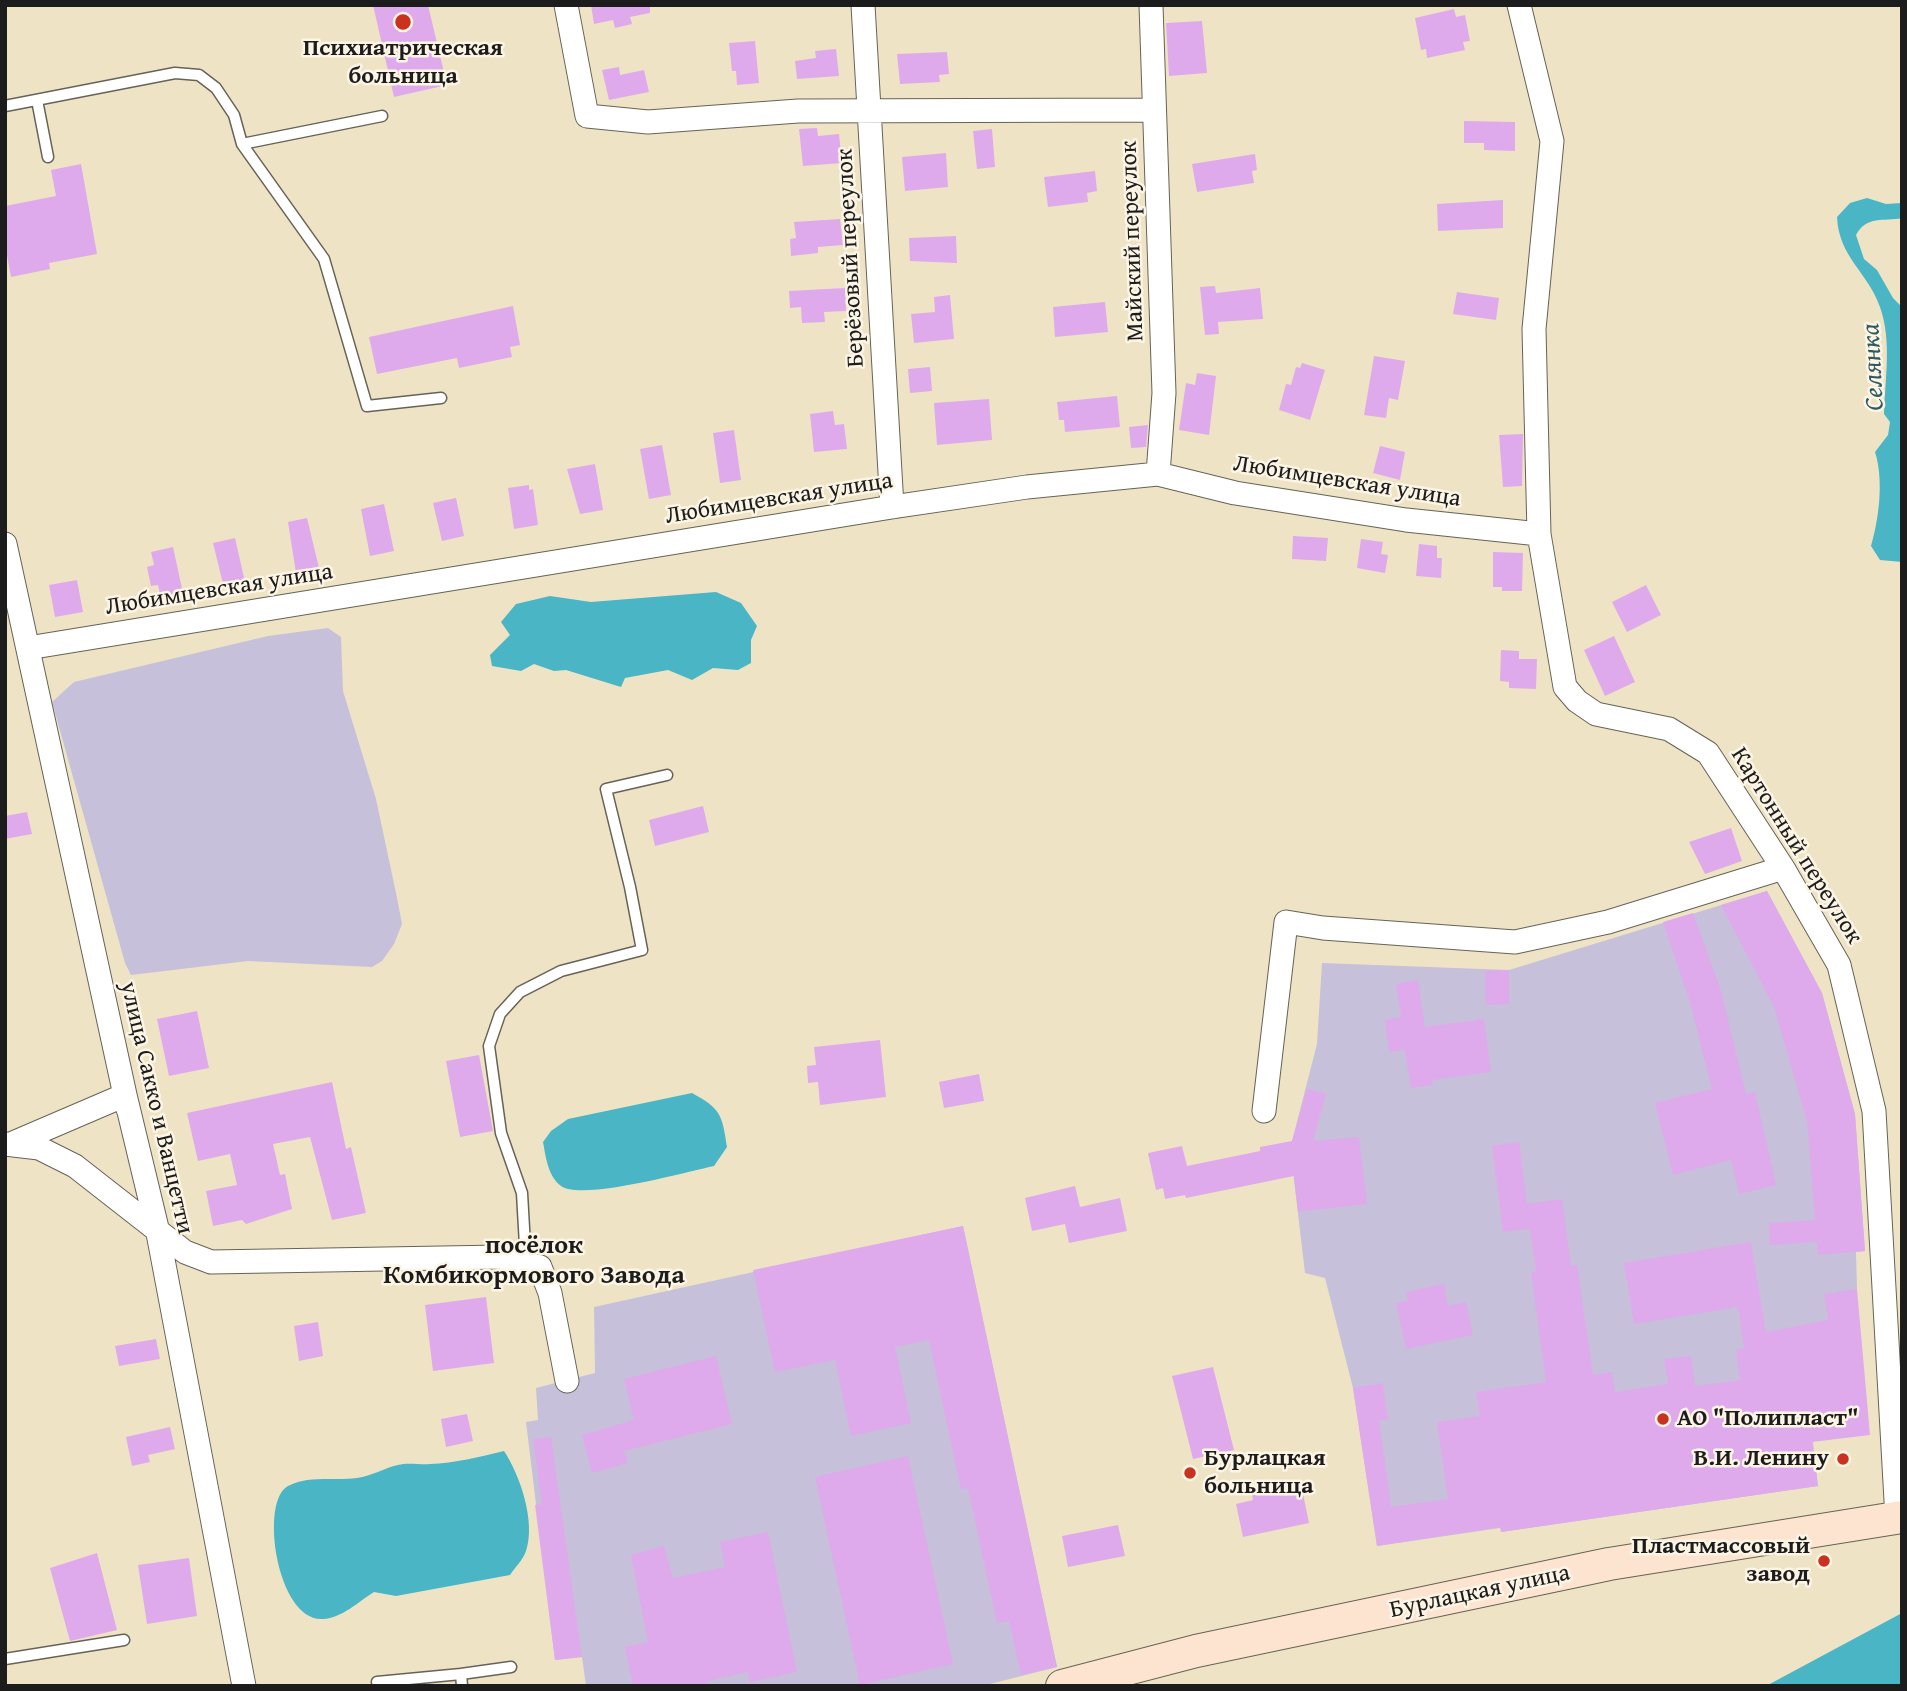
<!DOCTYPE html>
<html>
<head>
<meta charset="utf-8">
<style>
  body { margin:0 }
  #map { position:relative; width:1907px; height:1691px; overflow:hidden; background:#eee4c5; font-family:"Gentium Book Plus",serif }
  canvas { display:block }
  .frame { position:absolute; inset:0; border:7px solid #1c1c1c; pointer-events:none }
</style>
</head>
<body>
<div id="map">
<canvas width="1907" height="1691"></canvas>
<div class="frame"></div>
</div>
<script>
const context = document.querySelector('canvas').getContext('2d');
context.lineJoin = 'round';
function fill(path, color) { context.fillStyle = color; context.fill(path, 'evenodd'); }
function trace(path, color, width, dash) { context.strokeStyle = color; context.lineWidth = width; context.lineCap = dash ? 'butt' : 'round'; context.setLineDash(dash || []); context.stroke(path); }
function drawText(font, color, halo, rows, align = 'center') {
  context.font = font + ' "Gentium Book Plus",serif'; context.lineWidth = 5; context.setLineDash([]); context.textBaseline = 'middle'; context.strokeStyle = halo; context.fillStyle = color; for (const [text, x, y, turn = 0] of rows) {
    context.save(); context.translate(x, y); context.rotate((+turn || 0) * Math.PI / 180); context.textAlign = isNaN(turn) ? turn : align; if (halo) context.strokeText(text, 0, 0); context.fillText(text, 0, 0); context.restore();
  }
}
fill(new Path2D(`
  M328,628L341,637L343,691L376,799L396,893L402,924L394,944L382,961L372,967L248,961L131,975L125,963L52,702L74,682L268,636Z
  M1767,891L1822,993L1855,1114L1865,1251L1856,1252L1857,1289L1813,1442L1818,1486L1501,1532L1500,1528L1377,1546L1353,1388L1325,1278L1305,1273L1292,1163L1291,1145L1317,1044L1322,963L1509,970Z
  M963,1226L1057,1667L982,1686H586L582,1657L555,1660L526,1422L538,1420L536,1388L595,1373L594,1307Z`), '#c6c0da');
fill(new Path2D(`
  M1867,198L1886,204L1902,203V218C1883,222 1867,215 1856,235L1864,259L1877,270L1893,298L1902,307V562L1880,560L1871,546C1879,519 1884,480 1875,452L1888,435L1890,422L1884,414C1885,379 1892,341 1880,307C1868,272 1839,258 1837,217L1850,203Z
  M716,592L741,603L757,626L751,640V663L738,670L713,668L692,680L668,670L625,678L621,687L566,670L554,671L534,664L521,671L492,666L490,655L510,635L501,622L516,604L550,596L591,602Z
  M692,1093C721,1109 722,1114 727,1147L714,1166C686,1172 582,1201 561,1186C548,1176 546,1158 543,1142L551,1131L568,1119Z
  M504,1451C520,1475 536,1522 526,1551C523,1560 515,1567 510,1575L396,1596L374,1592C358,1602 342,1618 323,1619C277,1622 259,1501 288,1486C308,1475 336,1481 357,1478C372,1476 384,1468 398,1465C408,1462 420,1465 430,1464C455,1463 479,1457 504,1451Z
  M1902,1613V1686H1766Z`), '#49b5c5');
fill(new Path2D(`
  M373,5H428L447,85L394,97Z
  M591,5H650V13L630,17L632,24L615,28L613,20L594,24Z
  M1454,9L1456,17L1465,15L1470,41L1463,42L1465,50L1427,58L1426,49L1421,50L1415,18Z
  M1202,21L1207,73L1169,76L1166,23Z
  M755,41L759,83L737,85L736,71H732L729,43Z
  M836,49L839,76L797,79L795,61L816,58L815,51Z
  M947,52L949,74L939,75L940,82L900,84L897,54Z
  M619,67L620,75L644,70L649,92L609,100L602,70Z
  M1464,121L1515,122V151L1484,150V143H1464Z
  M817,128L818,136L839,134L842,163L803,166L799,129Z
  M992,129L995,167L977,169L973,131Z
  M946,153L948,187L905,191L902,157Z
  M1255,154L1257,170L1252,171L1254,183L1197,192L1192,164Z
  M81,164L97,254L49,263L50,269L11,277L5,245V206L56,196L51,170Z
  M1095,171L1097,191L1087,193L1088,202L1048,207L1044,177Z
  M1503,200V228L1438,231L1437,204Z
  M840,219L843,245L818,247V253L791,256L790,239L796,238L794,222Z
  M956,236L957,263L910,261L909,238Z
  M1215,286L1216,293L1260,288L1263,319L1218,322L1219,334L1205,335L1200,287Z
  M845,288L846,311L824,312L825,322L802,323L801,307L790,308L789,291Z
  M1457,292L1499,298L1496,320L1453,314Z
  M950,295L954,339L914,343L911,314L935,312L934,297Z
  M1105,302L1108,332L1055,337L1053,307Z
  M513,306L520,345L510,347L512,357L459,368L457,358L377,374L369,337Z
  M1374,356L1405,361L1398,400L1389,398L1386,418L1364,415Z
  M1302,363L1325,370L1310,420L1279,410L1286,384L1291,385L1296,367L1300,368Z
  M930,367L932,391L910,393L908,369Z
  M1197,373L1216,376L1209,435L1179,430L1186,383L1195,385Z
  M1117,396L1120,427L1065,432L1064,420H1059L1057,402Z
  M989,399L992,440L937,445L934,403Z
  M833,411L835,425L844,424L847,449L814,452L810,414Z
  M1148,425L1146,447L1131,448L1129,427Z
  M734,430L741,480L720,483L713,433Z
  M1523,434L1522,486L1503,487L1499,435Z
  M662,445L671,495L649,499L640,449Z
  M1380,446L1405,452L1400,480L1373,473Z
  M595,464L603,510L580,514L567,469Z
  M529,485V490L533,489L538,525L514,529L508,488Z
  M456,498L464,536L442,541L433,503Z
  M384,504L394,551L370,556L361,509Z
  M307,518L319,568L296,573L288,522Z
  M1293,536L1328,538L1326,561L1292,559Z
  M235,538L245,582L224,588L213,543Z
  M1361,539L1383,542L1381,554L1388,555L1385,573L1357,568Z
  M1419,544L1437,546V558H1442L1441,578L1416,576Z
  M173,547L183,593L161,598L158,585L151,586L147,567L154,565L151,552Z
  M1493,552L1523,553L1522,591H1502V587H1493Z
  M77,580L83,612L55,617L49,585Z
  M1646,585L1661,615L1627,632L1612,602Z
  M1614,636L1635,682L1605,696L1584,650Z
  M1501,650L1519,651V659H1537L1536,689L1509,688V682L1500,681Z
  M703,806L709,832L655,846L649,820Z
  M27,812L32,834L5,839V816Z
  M1731,828L1742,861L1705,874L1689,842Z
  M1767,891L1822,993L1855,1114L1865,1251L1818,1255L1817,1242L1770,1245L1769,1223L1815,1220L1807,1121L1774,1007L1721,905Z
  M1693,913L1721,991L1746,1094L1755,1092L1776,1185L1739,1194L1731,1160L1673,1175L1655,1103L1712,1089L1690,1002L1663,922Z
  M1509,970V1004L1486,1005L1485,971Z
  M1418,980L1425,1027L1484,1019L1491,1072L1432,1080L1433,1085L1411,1088L1405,1050L1389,1052L1385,1020L1401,1017L1396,984Z
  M197,1011L209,1068L169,1076L157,1019Z
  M880,1040L886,1097L820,1105L818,1082L808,1083L807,1066L816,1065L814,1047Z
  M479,1055L493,1131L460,1137L446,1061Z
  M979,1074L984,1101L944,1108L939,1082Z
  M332,1082L346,1149L351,1147L366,1213L332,1220L310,1137L273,1144L280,1175L285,1174L292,1209L246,1224L242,1220L213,1226L206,1191L237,1185L230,1154L198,1161L187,1113Z
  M1307,1089L1326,1094L1313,1141L1359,1137L1367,1204L1298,1212L1294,1176L1186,1198L1185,1195L1165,1199L1163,1188L1156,1190L1148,1153L1182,1146L1187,1166L1260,1151V1147L1292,1141Z
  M1519,1142L1527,1204L1562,1199L1571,1266L1577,1265L1593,1375L1612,1372L1615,1392L1668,1384L1664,1359L1691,1356L1695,1386L1740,1380L1736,1350L1744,1348L1738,1307L1634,1324L1624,1263L1751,1242L1766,1332L1828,1320L1824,1294L1857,1289L1870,1435L1812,1442L1818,1486L1501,1532V1527L1377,1546L1353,1388L1383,1383L1388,1419L1379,1421L1391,1507L1448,1499L1437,1422L1480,1416L1476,1392L1546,1382L1531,1272L1536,1271L1530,1229L1503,1232L1492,1146Z
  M1075,1186L1080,1207L1120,1198L1127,1231L1069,1243L1065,1224L1032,1231L1025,1198Z
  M963,1226L1057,1667L1021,1675L1009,1621L997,1623L968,1488L961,1490L929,1340L895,1347L911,1423L851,1436L835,1360L775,1372L753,1270Z
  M1444,1284L1448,1306L1466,1302L1473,1335L1406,1349L1396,1303L1408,1301L1406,1292Z
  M486,1297L494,1363L433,1371L425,1305Z
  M318,1322L323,1356L299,1361L294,1326Z
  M156,1339L160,1359L119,1366L115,1346Z
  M716,1356L732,1424L624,1451L628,1463L592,1473L582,1435L634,1420L624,1379Z
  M1213,1367L1234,1450L1193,1459L1172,1376Z
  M467,1414L473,1441L446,1447L441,1419Z
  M170,1427L175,1449L148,1455L150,1462L132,1466L126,1437Z
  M551,1437L582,1657L555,1660L535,1505L542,1504L533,1439Z
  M908,1456L953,1664L860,1685L815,1477Z
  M1282,1488L1283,1493L1302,1489L1309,1523L1243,1537L1236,1504L1253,1500L1252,1495Z
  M1118,1525L1125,1556L1068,1567L1062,1536Z
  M768,1532L797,1672L750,1682L748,1672L707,1681L708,1686H633L625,1647L648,1642L631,1555L664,1546L673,1578L725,1567L720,1542Z
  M97,1553L117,1630L70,1641L50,1568Z
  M189,1558L197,1616L147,1624L138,1565Z`), '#dfaaeb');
const lane = new Path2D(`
  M37,100L48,157
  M5,106L175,73L199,75L216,88L234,115L242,144L324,259L367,406L441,398
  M242,144L382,116
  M526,1263L522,1193L501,1133L489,1046L500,1014L520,992L561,971L642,950L630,887L606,789L667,775
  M5,1659L124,1640
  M377,1682L461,1674
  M462,1686L461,1674L511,1667`);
const street = new Path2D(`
  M566,5L587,116L648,122L798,111L1154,110
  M863,5L892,507
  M1151,5L1164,393L1158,474
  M1519,5L1552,141L1534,329L1539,534L1565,687L1577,701L1596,714L1669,729L1708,753L1783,868L1839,965L1874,1111L1897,1518
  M5,544L125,1095L157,1228L244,1686
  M28,648L892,507L1027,487L1158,474L1235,493L1406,520L1539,534
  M1264,1111L1286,922L1323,928L1515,942L1608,922L1783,868
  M13,1143L125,1095L128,1109
  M5,1144L39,1148L75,1166L185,1252L211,1262L500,1257L540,1267L550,1293L567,1381`);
const secondary = new Path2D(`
  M1062,1686L1196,1651L1609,1564L1902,1517`);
trace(lane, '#666257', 13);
trace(street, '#666257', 25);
trace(secondary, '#666257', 34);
trace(lane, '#fff', 10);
trace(street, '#fff', 23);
trace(secondary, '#fde4d1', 32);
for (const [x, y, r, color] of [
  [403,22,9,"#c8321e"],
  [1663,1419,7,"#c8321e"],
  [1843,1459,7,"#c8321e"],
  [1190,1473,7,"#c8321e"],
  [1824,1561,7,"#c8321e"]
]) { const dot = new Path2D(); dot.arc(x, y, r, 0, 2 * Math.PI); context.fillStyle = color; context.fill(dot); trace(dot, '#fcf5e5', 2.5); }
drawText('bold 24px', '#1c1c1c', '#fcf5e5', [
  ["Психиатрическая",403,49,"center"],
  ["больница",403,77,"center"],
  ["АО \"Полипласт\"",1677,1419],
  ["Бурлацкая",1204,1459],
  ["больница",1204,1487],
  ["В.И. Ленину",1829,1459,"right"],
  ["Пластмассовый",1810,1547,"right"],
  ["завод",1810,1575,"right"]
], 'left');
drawText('24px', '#1c1c1c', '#fcf5e5', [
  ["Майский переулок",1133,241,-92],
  ["Берёзовый переулок",851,258,-93],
  ["Любимцевская улица",1347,482,9],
  ["Любимцевская улица",779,499,-9],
  ["Любимцевская улица",219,590,-9],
  ["Картонный переулок",1796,846,58],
  ["улица Сакко и Ванцетти",156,1108,77],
  ["Бурлацкая улица",1480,1592,-12]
]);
drawText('italic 26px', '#2e5960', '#fcf5e5', [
  ["Селянка",1874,367,-93]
]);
drawText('bold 26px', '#1c1c1c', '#fcf5e5', [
  ["посёлок",534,1246],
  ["Комбикормового Завода",534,1276]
]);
</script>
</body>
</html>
